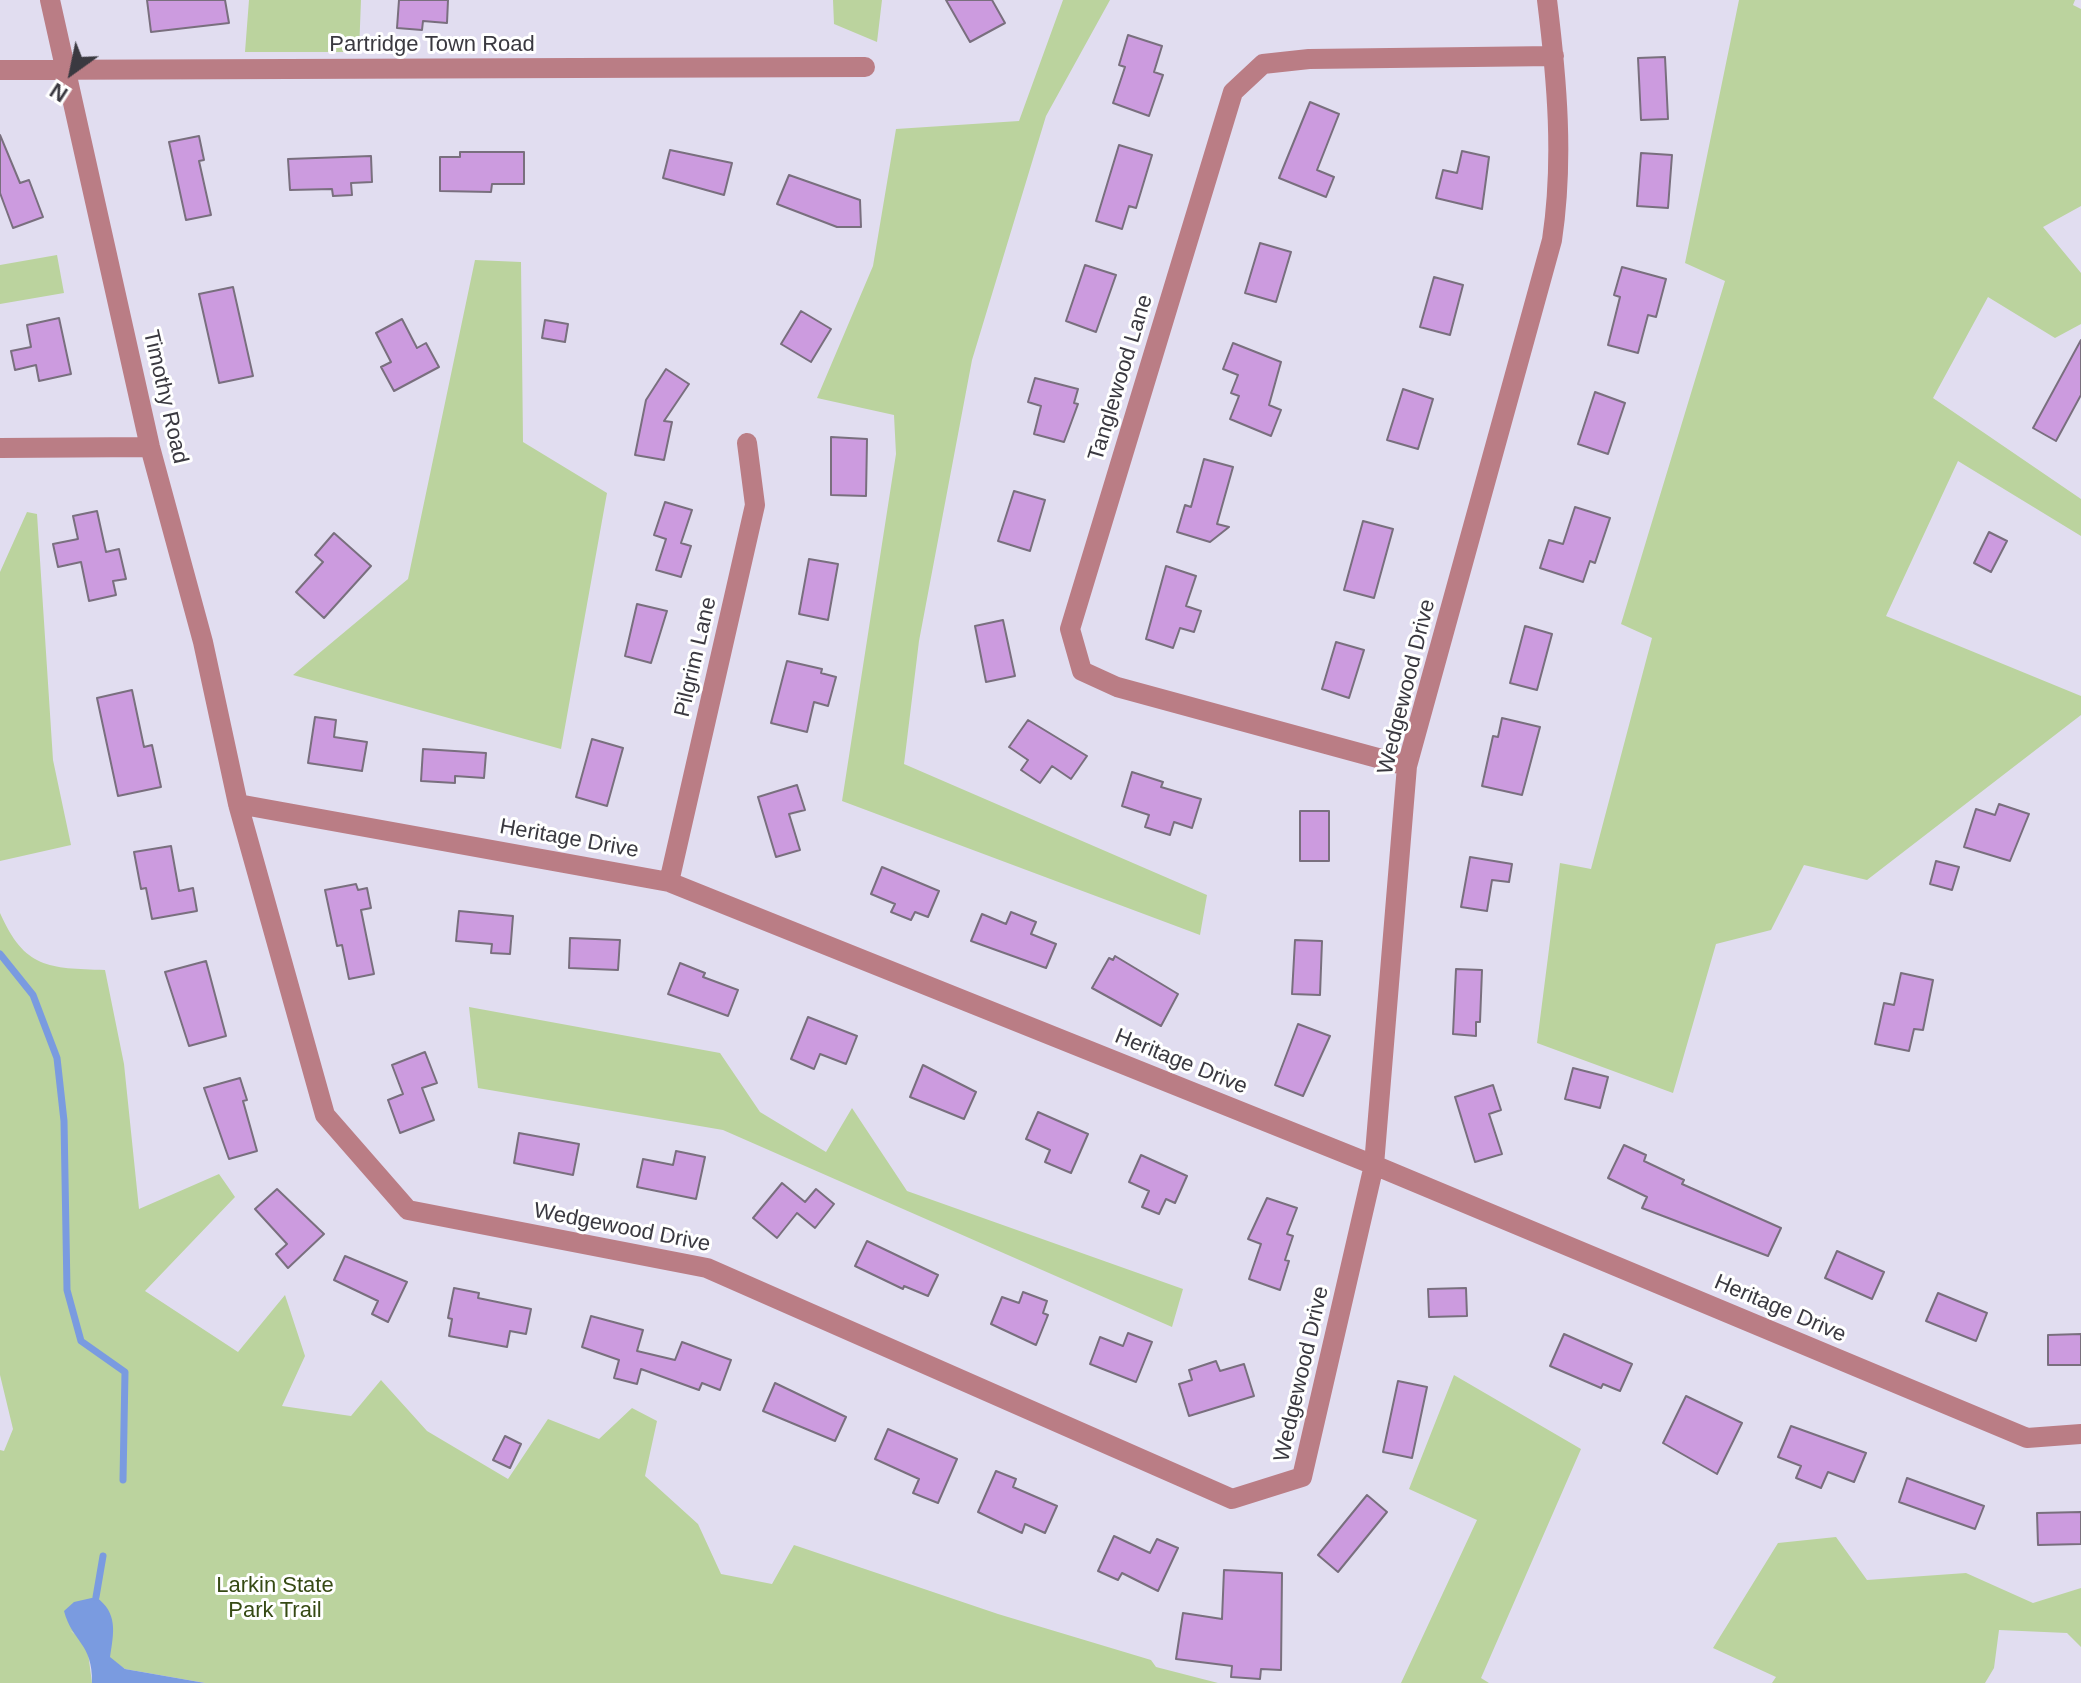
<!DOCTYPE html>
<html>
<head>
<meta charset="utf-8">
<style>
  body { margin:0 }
  #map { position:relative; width:2081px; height:1683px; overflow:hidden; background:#e1ddf0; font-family:Helvetica,sans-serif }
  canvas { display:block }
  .north { position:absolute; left:32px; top:32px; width:80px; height:80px; -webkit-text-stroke:6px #fff; paint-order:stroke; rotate:213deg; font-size:22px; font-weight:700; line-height:32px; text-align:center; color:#3a3940 }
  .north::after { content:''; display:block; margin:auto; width:28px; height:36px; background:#3a3940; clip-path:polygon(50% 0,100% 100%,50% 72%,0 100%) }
</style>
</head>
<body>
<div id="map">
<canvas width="2081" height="1683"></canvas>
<div class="north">N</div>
</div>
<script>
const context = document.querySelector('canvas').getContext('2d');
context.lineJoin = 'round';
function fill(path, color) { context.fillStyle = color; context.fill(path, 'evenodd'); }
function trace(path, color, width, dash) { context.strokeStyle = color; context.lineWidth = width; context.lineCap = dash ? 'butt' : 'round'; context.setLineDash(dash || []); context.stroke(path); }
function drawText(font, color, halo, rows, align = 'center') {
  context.font = font + ' Helvetica,sans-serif'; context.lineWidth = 6; context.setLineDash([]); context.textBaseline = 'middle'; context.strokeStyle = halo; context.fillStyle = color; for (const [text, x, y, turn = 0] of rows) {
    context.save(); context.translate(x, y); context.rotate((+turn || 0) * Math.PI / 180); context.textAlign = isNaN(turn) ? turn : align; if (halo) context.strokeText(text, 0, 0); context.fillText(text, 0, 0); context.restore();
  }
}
fill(new Path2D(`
  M249,0H361L359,52H245Z
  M833,0H882L877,42L834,24Z
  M1063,0H1110L1046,116L972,360L919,641L904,764L1207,895L1200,935L842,801L896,454L894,415L817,398L873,266L896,129L1019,121Z
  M1739,0H2075L2073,5L2081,9V206L2043,227L2081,273V324L2055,338L1988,297L1933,398L2081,499V536L1958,461L1886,616L2081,696V715L1867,880L1804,865L1771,930L1716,944L1673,1093L1537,1043L1560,863L1591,869L1652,638L1621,624L1725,281L1685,263Z
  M57,255L64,293L0,304V265Z
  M475,260L521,262L523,442L607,493L561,749L293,675L408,579Z
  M27,512L37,514L53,760L71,845L0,861V572Z
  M0,913C25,969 48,968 105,970L124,1064L139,1209L219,1174L235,1197L145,1291L238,1352L285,1295L305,1356L282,1406L351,1416L381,1380L427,1431L508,1479L548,1419L599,1439L632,1408L657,1421L645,1476L698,1524L721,1574L772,1584L794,1545L998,1614L1151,1660L1156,1667L1218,1683H205L125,1669L70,1630L87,1645L92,1683H0V1450L4,1451L13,1429L0,1375Z
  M469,1007L720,1053L760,1112L826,1152L852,1108L907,1191L1183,1289L1172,1327L723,1130L478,1088Z
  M1454,1375L1581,1449L1481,1678L1489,1683H1401L1477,1520L1409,1489Z
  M1836,1537L1867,1580L1966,1573L2033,1603L2081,1588V1647L2067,1633L1999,1630L1994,1668L1985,1683H1772L1776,1677L1713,1648L1778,1543Z`), '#bbd39e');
fill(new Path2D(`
  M96,1597C118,1613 114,1632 110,1657L125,1669L205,1683H92C93,1643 72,1642 64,1611L74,1602Z`), '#7a9be0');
trace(new Path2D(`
  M0,954L33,995L57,1058L64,1121L67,1290L81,1341L125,1372L123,1480
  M96,1597L103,1556`), '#7a9be0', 7);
const building = new Path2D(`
  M147,0H225L229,23L151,32Z
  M399,0H448L447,23L423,21L422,30L397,28Z
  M946,0H992L1005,23L970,42Z
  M1128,35L1162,46L1154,72L1163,75L1149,116L1113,103L1125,67L1119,65Z
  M1665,57L1668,119L1641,120L1638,58Z
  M1310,102L1339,114L1317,170L1334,177L1326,197L1279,178Z
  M0,135L20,183L29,180L43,217L13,228L0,193Z
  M199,136L204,160L199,161L211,215L186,220L169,142Z
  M1119,145L1152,155L1136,208L1129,206L1122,229L1096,221Z
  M670,150L732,163L724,195L663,178Z
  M1462,151L1489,157L1482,209L1436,198L1443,170L1457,173Z
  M460,152H524V184H492L491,192L440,191V157H460Z
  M1641,153L1672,155L1668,208L1637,206Z
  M371,156L372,182L351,183L352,195L333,196L332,189L290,190L288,159Z
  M789,175L860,200L861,227H837L777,204Z
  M1260,243L1291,252L1276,302L1245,293Z
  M1085,265L1116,275L1096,332L1066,321Z
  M1622,267L1666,279L1656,317L1648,315L1638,353L1608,345L1620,297L1614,295Z
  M1434,277L1463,285L1450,335L1420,327Z
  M233,287L253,376L219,383L199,294Z
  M801,311L831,329L811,362L781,344Z
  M59,318L71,374L39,381L36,365L15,370L11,351L31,347L27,325Z
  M402,319L417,348L426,343L439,367L394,391L381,367L391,362L376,333Z
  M545,320L568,324L565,342L542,338Z
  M2081,340V395L2056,441L2033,428Z
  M1233,343L1281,362L1269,405L1281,410L1271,436L1230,419L1239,396L1231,393L1238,375L1223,369Z
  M666,369L689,384L664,421L672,422L664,460L635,455L646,400Z
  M1035,378L1078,389L1074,403L1078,404L1064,442L1034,434L1041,406L1028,402Z
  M1403,389L1433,399L1418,449L1387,440Z
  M1595,392L1625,403L1608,454L1578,444Z
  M831,437L867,439L866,496L831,495Z
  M1204,459L1233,467L1217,524L1229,527L1210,542L1177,532L1185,505L1191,507Z
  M1014,491L1045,500L1030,551L998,541Z
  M665,502L692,510L681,543L691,546L681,577L656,570L666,539L654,535Z
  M1575,507L1610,518L1595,563L1590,561L1583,582L1540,568L1549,540L1563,544Z
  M97,511L106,552L119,549L126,579L113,581L116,595L89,601L81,562L58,567L53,544L78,539L73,516Z
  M1363,521L1393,529L1374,598L1344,590Z
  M1989,532L2007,541L1991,572L1974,563Z
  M334,533L371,566L324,618L296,592L323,562L315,555Z
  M809,559L838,564L828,620L799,614Z
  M1166,566L1196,576L1186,606L1201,611L1194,632L1180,628L1173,648L1146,639Z
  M637,604L667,611L651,663L625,656Z
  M1003,620L1015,676L986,682L975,626Z
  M1525,626L1552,634L1537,690L1510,683Z
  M1336,642L1364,650L1349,698L1322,689Z
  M787,661L822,669L821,673L836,677L828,706L814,702L807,732L771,723Z
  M132,690L144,747L152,745L161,787L118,796L97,698Z
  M315,717L336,720L334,737L367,742L362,771L308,763Z
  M1502,718L1540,727L1522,795L1482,786L1493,736L1498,737Z
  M1028,720L1087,756L1071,779L1052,766L1040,783L1021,770L1028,760L1009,747Z
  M592,739L623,748L607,806L576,797Z
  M423,749L486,753L484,778L455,776V783L421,781Z
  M1132,772L1163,782L1161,787L1201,799L1192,828L1174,822L1170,835L1145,827L1149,815L1122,806Z
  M797,785L805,810L789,814L800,850L776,857L758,797Z
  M1999,804L2029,814L2010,861L1964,847L1976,809L1995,815Z
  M1300,811H1329V861H1300Z
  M171,846L179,891L193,888L197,911L152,919L146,888L141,889L134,852Z
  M1470,857L1512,864L1509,882L1492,880L1487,911L1461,907Z
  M1936,861L1959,867L1952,890L1930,884Z
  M882,867L939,891L928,917L915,912L911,920L891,912L895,904L871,894Z
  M356,884L358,890L367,888L371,908L361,910L374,974L349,979L342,945L337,946L325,890Z
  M459,911L513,916L510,954L491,953L492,944L456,941Z
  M1011,912L1036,922L1031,934L1056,944L1046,968L971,941L982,914L1006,924Z
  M570,938L620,940L618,970L569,968Z
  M1295,940L1322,941L1320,995L1292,994Z
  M1115,956L1178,994L1161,1026L1092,988L1109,958L1113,960Z
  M206,961L226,1036L189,1046L165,972Z
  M680,963L705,973L703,977L738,990L728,1016L668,994Z
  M1456,969L1482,970L1480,1022H1476V1036L1453,1034Z
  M1901,973L1933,980L1923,1030L1914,1029L1909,1051L1875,1044L1884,1003L1894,1005Z
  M808,1017L857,1036L846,1064L820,1054L814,1069L791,1059Z
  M1298,1024L1330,1036L1303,1096L1275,1085Z
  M425,1052L437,1083L422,1088L434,1120L400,1133L388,1100L403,1094L392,1065Z
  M923,1065L976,1092L964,1119L910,1097Z
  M1573,1068L1608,1077L1600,1108L1565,1099Z
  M240,1078L247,1100L243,1101L257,1151L229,1159L204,1088Z
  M1493,1085L1501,1110L1489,1114L1502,1154L1475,1162L1455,1097Z
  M1038,1112L1088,1134L1071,1173L1045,1162L1050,1150L1026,1139Z
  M519,1133L579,1144L573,1175L514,1163Z
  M1624,1145L1646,1155L1644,1161L1684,1180L1682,1184L1781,1228L1768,1256L1642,1208L1647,1197L1608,1178Z
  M676,1151L705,1157L696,1199L637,1187L643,1159L673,1165Z
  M1141,1155L1187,1176L1175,1203L1166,1199L1159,1214L1142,1207L1149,1191L1129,1182Z
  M782,1183L805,1202L816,1189L834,1204L815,1228L797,1213L777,1238L753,1218Z
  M277,1189L324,1234L288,1268L276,1254L287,1244L255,1209Z
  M1267,1198L1297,1208L1287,1234L1293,1236L1285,1260L1289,1261L1280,1290L1249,1279L1261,1244L1248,1239Z
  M867,1241L938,1275L928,1296L904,1286L903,1289L855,1266Z
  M1837,1251L1884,1272L1872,1299L1825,1278Z
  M345,1256L407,1282L388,1322L372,1314L378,1301L334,1280Z
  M454,1288L479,1293L478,1298L531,1309L526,1334L510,1331L507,1347L449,1336L452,1319L448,1318Z
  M1466,1288L1467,1316L1429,1317L1428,1289Z
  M1023,1292L1047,1301L1043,1313L1048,1315L1036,1345L991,1324L1002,1297L1019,1303Z
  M1938,1293L1987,1313L1976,1341L1926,1321Z
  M591,1316L643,1330L637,1351L675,1360L682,1342L731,1360L720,1390L702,1383L699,1390L641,1369L637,1384L614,1378L619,1360L582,1347Z
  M1128,1333L1152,1342L1136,1382L1090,1364L1100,1337L1123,1346Z
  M1564,1334L1632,1364L1620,1391L1603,1384L1601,1388L1550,1366Z
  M2081,1334V1365H2048V1335Z
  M1216,1361L1220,1371L1244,1364L1254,1396L1189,1416L1179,1384L1192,1380L1189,1370Z
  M1398,1381L1427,1387L1412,1458L1383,1452Z
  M775,1383L846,1417L835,1441L763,1411Z
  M1686,1396L1742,1423L1717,1474L1663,1443Z
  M1791,1426L1866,1453L1854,1482L1828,1472L1821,1488L1796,1478L1801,1466L1778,1457Z
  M888,1429L957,1459L938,1503L913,1493L919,1479L875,1459Z
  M505,1436L521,1444L510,1468L493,1460Z
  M996,1471L1016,1479L1013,1487L1057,1506L1045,1533L1025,1524L1022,1533L978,1512Z
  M1907,1478L1984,1506L1975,1529L1899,1502Z
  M1367,1495L1387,1512L1338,1572L1318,1555Z
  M2081,1512V1544L2038,1545L2037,1513Z
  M1114,1536L1150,1553L1157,1539L1178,1548L1158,1591L1122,1573L1118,1580L1098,1571Z
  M1224,1570L1282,1573L1281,1670L1261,1669L1260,1679L1231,1677L1232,1666L1176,1659L1183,1613L1222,1619Z`);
fill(building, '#cc9bdf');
trace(building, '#796f7e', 2);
trace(new Path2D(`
  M50,0L150,447L203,642L238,804L325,1115L408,1210L707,1268L1232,1499L1302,1477L1374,1165L1407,766L1552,240C1564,160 1557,80 1547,0
  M0,70L865,67
  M0,448L150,447
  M1407,766L1117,687L1082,671L1070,629L1233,92L1263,64L1309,59L1554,56
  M238,804L669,882L1374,1165L2027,1438L2081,1434
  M669,882L755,505L747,443`), '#ba7d85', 20);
drawText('22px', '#3a3940', '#fff', [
  ["Partridge Town Road",432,45],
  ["Tanglewood Lane",1121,378,-73],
  ["Timothy Road",165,397,77],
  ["Pilgrim Lane",696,657,-77],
  ["Wedgewood Drive",1407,687,-76],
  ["Heritage Drive",569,839,10],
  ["Heritage Drive",1181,1062,22],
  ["Wedgewood Drive",622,1228,11],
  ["Heritage Drive",1780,1309,23],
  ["Wedgewood Drive",1302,1374,-77]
]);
drawText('22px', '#364a14', '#fff', [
  ["Larkin State",275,1586],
  ["Park Trail",275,1611]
]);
</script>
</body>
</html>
